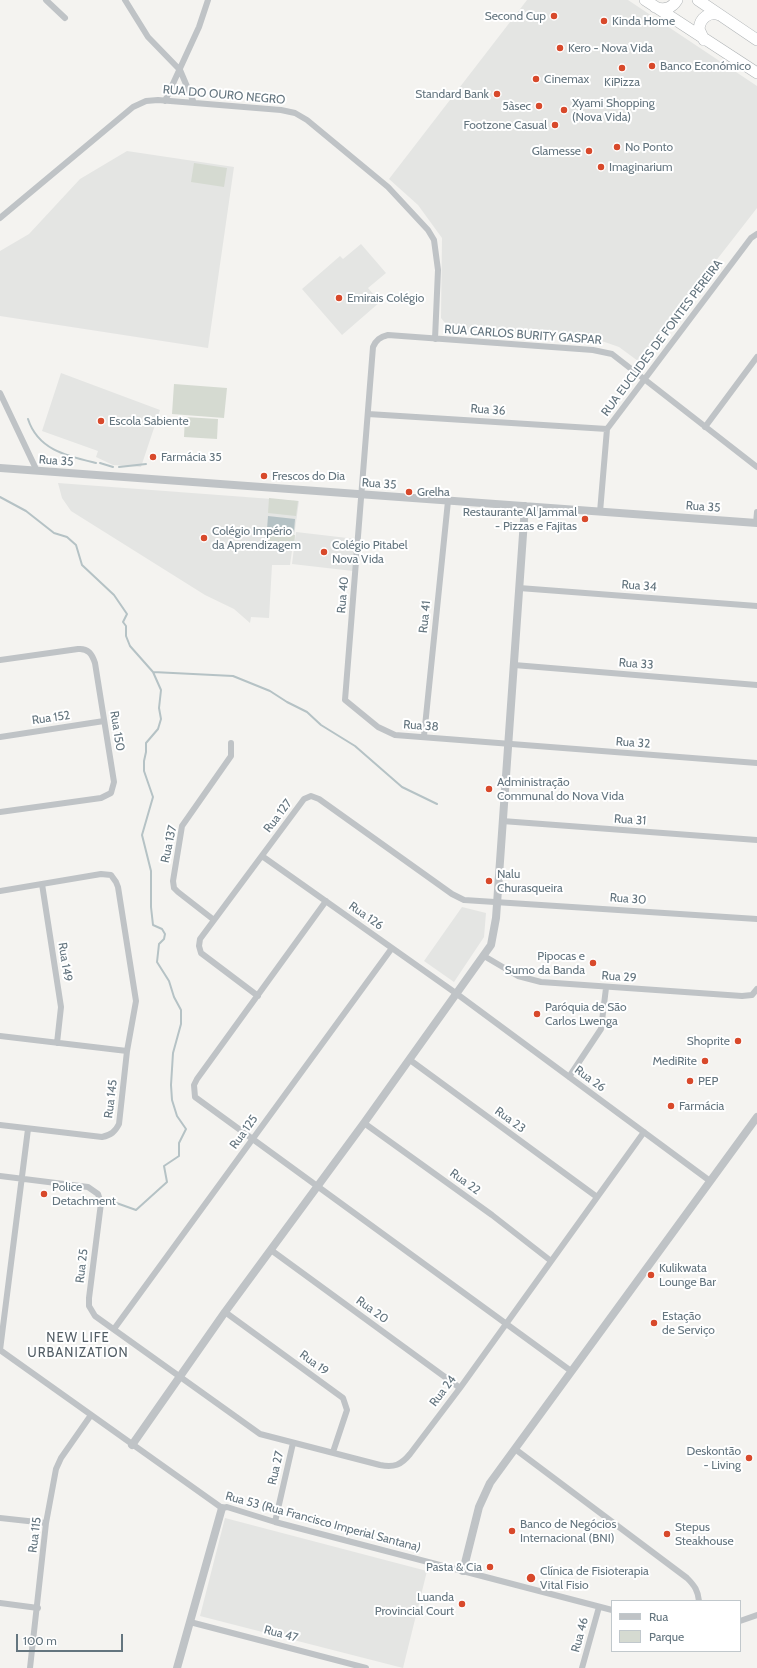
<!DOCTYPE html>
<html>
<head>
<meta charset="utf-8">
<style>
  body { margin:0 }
  #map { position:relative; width:757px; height:1668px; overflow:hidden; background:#f4f3f0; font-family:Cabin,sans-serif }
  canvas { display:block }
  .legend { position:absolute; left:611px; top:1600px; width:130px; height:52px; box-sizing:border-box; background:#fff; border:1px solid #c1c8cc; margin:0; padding:5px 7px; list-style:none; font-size:12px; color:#64757f }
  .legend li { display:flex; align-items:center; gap:8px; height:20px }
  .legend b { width:20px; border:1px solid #c1c8cc }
  .scale { position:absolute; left:16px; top:1634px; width:107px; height:18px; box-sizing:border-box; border:2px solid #64757f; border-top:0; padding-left:5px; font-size:12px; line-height:14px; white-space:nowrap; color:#64757f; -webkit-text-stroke:3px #fff; paint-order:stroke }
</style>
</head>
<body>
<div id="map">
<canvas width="757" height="1668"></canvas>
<ul class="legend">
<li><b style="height:5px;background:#bfc3c6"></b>Rua</li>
<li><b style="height:11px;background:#d5dad1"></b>Parque</li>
</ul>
<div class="scale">100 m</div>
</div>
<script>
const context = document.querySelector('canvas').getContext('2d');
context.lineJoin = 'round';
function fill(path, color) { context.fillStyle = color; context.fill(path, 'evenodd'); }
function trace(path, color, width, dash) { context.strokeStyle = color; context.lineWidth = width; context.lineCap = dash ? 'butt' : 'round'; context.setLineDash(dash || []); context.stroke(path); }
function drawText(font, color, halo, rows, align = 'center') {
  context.font = font + ' Cabin,sans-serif'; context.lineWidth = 4; context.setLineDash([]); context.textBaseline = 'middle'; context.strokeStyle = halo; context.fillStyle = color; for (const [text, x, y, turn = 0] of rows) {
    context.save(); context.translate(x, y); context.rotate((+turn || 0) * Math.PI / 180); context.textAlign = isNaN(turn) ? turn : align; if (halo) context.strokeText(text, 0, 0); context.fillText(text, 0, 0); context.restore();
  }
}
fill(new Path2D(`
  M527,0H628L757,86V208L638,361L619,347L596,339L547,335L451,330L441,318L442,238L418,205L389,179Z
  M127,151L234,167L208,348L0,316V251L29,234L80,179Z
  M361,244L386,273L368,288L380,302L342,335L302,289L340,256L343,259Z
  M61,373L160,410L141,467L113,465L96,457L98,451L42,431Z
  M58,483L299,501L290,565H272L269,618L251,617L250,623L234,609L205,595L71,511L62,498Z
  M296,532L356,539L353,571L292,564Z
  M462,907L486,913L484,937L454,982L424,961Z
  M225,1518L427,1571L403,1668L200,1616Z`), '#e4e5e3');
fill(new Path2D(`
  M194,163L227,168L224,187L191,182Z
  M174,384L227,388L224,418L172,414Z
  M185,417L218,419L217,439L184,437Z
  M269,498L298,501L296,516L268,513Z
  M267,533L295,535L294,551L265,548Z`), '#d5dad1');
fill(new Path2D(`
  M268,516L295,519L294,532L267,529Z`), '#b5c2c5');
trace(new Path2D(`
  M28,419C38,450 67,456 96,463
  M100,463L113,467
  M119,467L146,464
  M0,497L26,511L54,533L67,537L76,545L82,565L114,595L127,614L123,622L126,626V636L130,646L153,672L161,690L159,708L161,719L158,729L146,743V752L144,761V771L153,797L142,835L151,871V907L153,925L162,929L165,934L164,939L159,944L157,962L169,981L174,997L181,1010V1024L173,1053L171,1085L172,1100L177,1116L186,1129L179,1143V1156L164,1166L167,1182L136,1210L108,1200
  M153,672L233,676L270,691L287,702L307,712L321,725L355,746L402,787L437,804`), '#b5c2c5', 2);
const trunk = new Path2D(`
  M645,0L757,73
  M698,0L757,40
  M655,7C664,11 672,8 677,0
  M704,40L699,29C700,18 709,11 720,15`);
trace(trunk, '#b0b4b6', 12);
trace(new Path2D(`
  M46,0L65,18
  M125,0L148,37L180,70L194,103
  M165,101L199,27L208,0
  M0,218L133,107L146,101L158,100L281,110L295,113L307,120L388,187L428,230L434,240L438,270L435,339
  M0,393L37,471
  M368,414L607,429
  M705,427L757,357
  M757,467L612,354L593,350L388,335C380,337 376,340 373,347L345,700L378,727L395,735L757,763
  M600,512L607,429L751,238L757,234
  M756,523L757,512
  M519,588L757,606
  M0,660L78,649C88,648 92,654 95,663L114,782L111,793L101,798L0,812
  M514,665L757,685
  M424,736L448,501
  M0,737L104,721
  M502,821L757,840
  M262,856L457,994L710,1181
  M42,884L61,1007L57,1043
  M0,891L101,874L111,875L116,882L118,887L136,1001L127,1051L119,1124C115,1132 111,1135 102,1137L0,1125
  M326,901L197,1079L194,1085L195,1097L571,1371
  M214,920L178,892L174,888L173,881L182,826L231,756V743
  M484,956L518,976L541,982L742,996L752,995L757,989
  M258,996L201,953L199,946L200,939L304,799L311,796L319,799L452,894L464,900L757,919
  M0,1036L127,1051
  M410,1060L597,1197
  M569,1077L601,1029L606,988
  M364,1123L492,1215L551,1261
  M0,1176L88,1187L98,1194L101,1203L89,1298V1306L95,1316L260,1434L380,1465C394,1468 401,1465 410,1454L460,1388L644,1132
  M271,1250L460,1388
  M225,1312L343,1398L347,1410L333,1452
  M114,1329L392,948
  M0,1350L222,1508L227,1507L275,1522L612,1610
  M0,1350L28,1129
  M515,1449L687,1578C695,1586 698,1591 699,1601
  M0,1518L46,1523
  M275,1522L293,1443
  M0,1603L38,1608
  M740,1621L757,1615
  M190,1622L366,1668
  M30,1668L46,1523L56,1469L61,1458L91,1415
  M582,1668L599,1607`), '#bfc3c6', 6);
trace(new Path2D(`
  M0,468L757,523
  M132,1445L225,1312L364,1123L491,945L496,918L525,506
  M463,1571L479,1507L490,1483L757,1117
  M177,1668L222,1508`), '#bfc3c6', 8);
trace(trunk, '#fff', 11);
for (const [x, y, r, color] of [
  [554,16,4,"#d8492b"],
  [604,21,4,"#d8492b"],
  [560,48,4,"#d8492b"],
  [652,66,4,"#d8492b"],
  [622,68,4,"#d8492b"],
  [536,79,4,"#d8492b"],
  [497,94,4,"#d8492b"],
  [539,106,4,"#d8492b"],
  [564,110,4,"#d8492b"],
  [555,125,4,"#d8492b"],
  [617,147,4,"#d8492b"],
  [589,151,4,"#d8492b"],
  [601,167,4,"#d8492b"],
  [339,298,4,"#d8492b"],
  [101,421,4,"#d8492b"],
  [153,457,4,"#d8492b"],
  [264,476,4,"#d8492b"],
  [409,492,4,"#d8492b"],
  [585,519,4,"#d8492b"],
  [204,538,4,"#d8492b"],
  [324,552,4,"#d8492b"],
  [489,789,4,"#d8492b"],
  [489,881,4,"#d8492b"],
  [593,963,4,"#d8492b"],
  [537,1014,4,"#d8492b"],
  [738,1041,4,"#d8492b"],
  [705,1061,4,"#d8492b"],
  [690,1081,4,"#d8492b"],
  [671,1106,4,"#d8492b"],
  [44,1194,4,"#d8492b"],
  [651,1275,4,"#d8492b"],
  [654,1323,4,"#d8492b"],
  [749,1458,4,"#d8492b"],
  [512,1531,4,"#d8492b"],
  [667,1534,4,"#d8492b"],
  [490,1567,4,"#d8492b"],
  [531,1578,5,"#d8492b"],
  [462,1604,4,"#d8492b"]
]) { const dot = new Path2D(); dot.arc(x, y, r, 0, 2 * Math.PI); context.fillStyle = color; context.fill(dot); trace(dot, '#fff', 1.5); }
drawText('12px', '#64757f', '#fff', [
  ["Second Cup",546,16,"right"],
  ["Kinda Home",612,21],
  ["Kero - Nova Vida",568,48],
  ["Banco Económico",660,66],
  ["Cinemax",544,79],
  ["KiPizza",622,82,"center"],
  ["Standard Bank",489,94,"right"],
  ["Xyami Shopping",572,103],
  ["(Nova Vida)",572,117],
  ["5àsec",531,106,"right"],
  ["Footzone Casual",547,125,"right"],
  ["No Ponto",625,147],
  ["Glamesse",581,151,"right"],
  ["Imaginarium",609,167],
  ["Emirais Colégio",347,298],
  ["Escola Sabiente",109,421],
  ["Farmácia 35",161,457],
  ["Frescos do Dia",272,476],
  ["Grelha",417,492],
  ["Restaurante Al Jammal",577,512,"right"],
  ["- Pizzas e Fajitas",577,526,"right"],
  ["Colégio Império",212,531],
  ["da Aprendizagem",212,545],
  ["Colégio Pitabel",332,545],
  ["Nova Vida",332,559],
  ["Administração",497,782],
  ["Communal do Nova Vida",497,796],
  ["Nalu",497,874],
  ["Churasqueira",497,888],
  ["Pipocas e",585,956,"right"],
  ["Sumo da Banda",585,970,"right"],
  ["Paróquia de São",545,1007],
  ["Carlos Lwenga",545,1021],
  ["Shoprite",730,1041,"right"],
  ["MediRite",697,1061,"right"],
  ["PEP",698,1081],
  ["Farmácia",679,1106],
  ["Police",52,1187],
  ["Detachment",52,1201],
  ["Kulikwata",659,1268],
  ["Lounge Bar",659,1282],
  ["Estação",662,1316],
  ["de Serviço",662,1330],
  ["Deskontão",741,1451,"right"],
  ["- Living",741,1465,"right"],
  ["Banco de Negócios",520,1524],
  ["Internacional (BNI)",520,1538],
  ["Stepus",675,1527],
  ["Steakhouse",675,1541],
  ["Pasta & Cia",482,1567,"right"],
  ["Clínica de Fisioterapia",540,1571],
  ["Vital Fisio",540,1585],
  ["Luanda",454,1597,"right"],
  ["Provincial Court",454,1611,"right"]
], 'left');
drawText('12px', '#64757f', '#fff', [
  ["RUA DO OURO NEGRO",224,95,5],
  ["RUA CARLOS BURITY GASPAR",523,335,4],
  ["RUA EUCLIDES DE FONTES PEREIRA",662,338,-53],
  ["Rua 36",488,410,4],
  ["Rua 35",56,461,4],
  ["Rua 35",379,484,4],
  ["Rua 35",703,507,4],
  ["Rua 34",639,586,4],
  ["Rua 40",343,595,-85],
  ["Rua 41",425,617,-84],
  ["Rua 33",636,664,4],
  ["Rua 152",51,718,-8],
  ["Rua 38",421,726,4],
  ["Rua 150",117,731,81],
  ["Rua 32",633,743,4],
  ["Rua 127",278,816,-53],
  ["Rua 31",630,820,4],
  ["Rua 137",169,844,-78],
  ["Rua 30",628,899,4],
  ["Rua 126",366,916,35],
  ["Rua 149",65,962,81],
  ["Rua 29",619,977,4],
  ["Rua 26",590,1079,36],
  ["Rua 145",111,1099,-83],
  ["Rua 23",510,1120,36],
  ["Rua 125",244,1132,-54],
  ["Rua 22",465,1182,36],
  ["Rua 25",82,1266,-83],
  ["Rua 20",372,1310,36],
  ["Rua 19",314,1363,36],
  ["Rua 24",443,1391,-53],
  ["Rua 27",276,1468,-77],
  ["Rua 53 (Rua Francisco Imperial Santana)",323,1522,15],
  ["Rua 115",35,1535,-83],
  ["Rua 47",281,1634,15],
  ["Rua 46",580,1635,-75]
]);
context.letterSpacing = '1px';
drawText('13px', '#525d65', '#fff', [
  ["NEW LIFE",78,1338],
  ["URBANIZATION",78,1353]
]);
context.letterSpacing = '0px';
</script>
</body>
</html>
